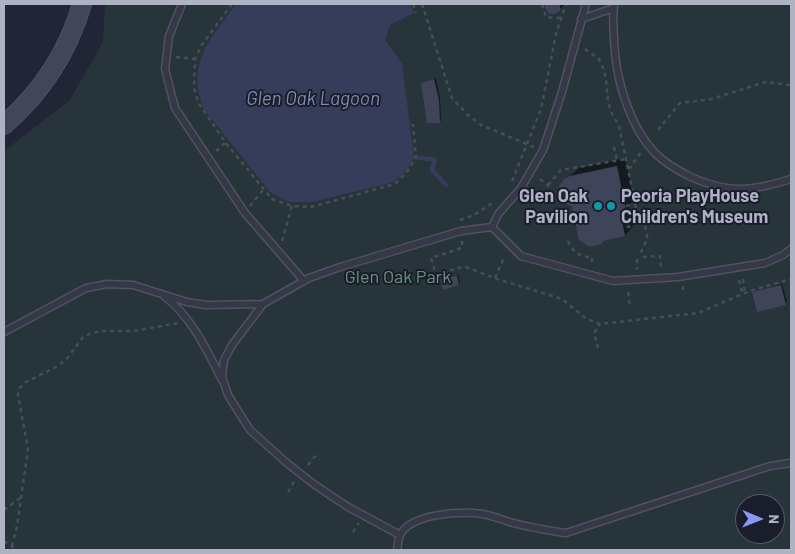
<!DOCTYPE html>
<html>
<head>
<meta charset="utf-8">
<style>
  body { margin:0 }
  #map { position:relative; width:795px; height:554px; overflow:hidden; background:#222535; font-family:Barlow,sans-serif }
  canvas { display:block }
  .frame { position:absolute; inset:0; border:5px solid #afb2c3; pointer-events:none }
  .north { position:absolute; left:735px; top:494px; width:50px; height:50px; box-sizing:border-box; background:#1a1d2b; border:1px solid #565968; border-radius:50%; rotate:91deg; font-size:14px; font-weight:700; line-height:20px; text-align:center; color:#afb2c3 }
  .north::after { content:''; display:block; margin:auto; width:18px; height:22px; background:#8997ef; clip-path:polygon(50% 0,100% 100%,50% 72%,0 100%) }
</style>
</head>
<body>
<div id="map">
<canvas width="795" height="554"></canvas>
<div class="frame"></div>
<div class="north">N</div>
</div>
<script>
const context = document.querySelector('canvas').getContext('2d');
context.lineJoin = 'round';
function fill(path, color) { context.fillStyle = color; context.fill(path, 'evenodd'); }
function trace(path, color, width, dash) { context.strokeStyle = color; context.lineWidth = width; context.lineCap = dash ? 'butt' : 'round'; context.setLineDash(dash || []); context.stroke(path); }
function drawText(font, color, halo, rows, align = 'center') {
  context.font = font + ' Barlow,sans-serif'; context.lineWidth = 4; context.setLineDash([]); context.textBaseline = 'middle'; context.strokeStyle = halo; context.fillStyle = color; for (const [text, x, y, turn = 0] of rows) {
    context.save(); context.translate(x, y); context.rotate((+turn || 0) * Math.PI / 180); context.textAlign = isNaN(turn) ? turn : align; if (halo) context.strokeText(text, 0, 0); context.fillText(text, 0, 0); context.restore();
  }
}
fill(new Path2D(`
  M105,4H791V550H4V151L69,101L103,42ZM745,504H775V534H745Z`), '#27343a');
fill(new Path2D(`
  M236,4H410L414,13L390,25L385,40L402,63L414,157L407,170L394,182L312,202H289L270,192L204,109C185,63 211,39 236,4Z`), '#363d5b');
fill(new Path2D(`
  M547,4H565L559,10L546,7Z
  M436,78L440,98L441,120L440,122L422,84Z
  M625,158L634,200L629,205L633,227L625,235L573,206L562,183L579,168Z
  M458,274L460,282L459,284L442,280Z
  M782,284L787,302L785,303L753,293Z`), '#0007');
trace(new Path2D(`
  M414,157L435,160L432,170L446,185`), '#363d5b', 4.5);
fill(new Path2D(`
  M546,4H560V11L554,14L548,13L545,7Z
  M434,79L439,100L440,123H427L421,83Z
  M617,166L626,210L620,211L625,236L603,241L601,244L590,247L579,240L572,207L562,201L559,194V186L564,179L570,176Z
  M457,275L459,285L443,290L440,280Z
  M781,285L786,305L757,312L752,292Z`), '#404458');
const lane = new Path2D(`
  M182,4L169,36L165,69L175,108L245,213L304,281
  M614,4C612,20 614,37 615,53C618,86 632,130 656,154C666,164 679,171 691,177C707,184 722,189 739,189C757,189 774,184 791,179
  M581,19L614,8
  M492,227L521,256L613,281L678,277L765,263L783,255L791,249
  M492,227L499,213L521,188L543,150L562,92L586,4
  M164,296C191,316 207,350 222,380
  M4,332L86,288L107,284L133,285L187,302L206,305L263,304
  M400,535L348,507L315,485L288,464L250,430L228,395L222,377L224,360L232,345L263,304L309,278L340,267L461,231L492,227
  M397,550C398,546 398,539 400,535C411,513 462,511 483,514C493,516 503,520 513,523C531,527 548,531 566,533L770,466L791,463`);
const secondary = new Path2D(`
  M4,125C42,92 68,52 82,4`);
trace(lane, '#4f5261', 9);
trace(secondary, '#4f5261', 20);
trace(new Path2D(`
  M232,4L201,46L195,59L194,88L198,102L225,142L272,199L292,206L311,207L395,184L407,172L416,157L413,124
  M413,4L416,13
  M422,4L452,98L468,115L481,125L534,147
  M542,4L546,17L561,18
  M585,49L599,59L604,70L606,79L608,101L611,112L619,126L636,208C639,218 648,227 647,238C646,243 642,247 641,253L644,257L660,256L661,268
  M176,57L195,59
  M658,130L680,103L712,99L765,82L791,85
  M614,147L617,161
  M216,151L225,143
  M628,168L631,167L637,157L641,153
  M540,179L548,185L550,196
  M512,181L541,109L556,34L566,4
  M548,185L561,170L626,159
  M250,206L263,190
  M626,206L636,204
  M624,210L628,227L631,226L627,206
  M460,220L474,215L494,202
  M282,241L292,206
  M462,241V248L431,258L436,275L462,267H466L494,278L562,299L587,319L600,324L698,313L750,291L791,279
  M568,241C573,252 579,257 592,257V266
  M637,259V270
  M446,271L448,277
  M495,278L505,256
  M743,279L745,293
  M739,280L743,295
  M683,286V293
  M628,292L630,307
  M598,348L594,333L600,324
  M308,465L316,455
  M288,492L294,482
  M4,510L20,498
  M353,532L359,523
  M4,541L17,550
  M12,546L17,526L28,449L18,395L19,389L24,383L54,368L66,360L82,338L91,333L104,331H133L179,323`), '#434f56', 2.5, [4, 4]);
trace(lane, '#353846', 6);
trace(secondary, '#434659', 18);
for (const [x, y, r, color] of [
  [598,206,5,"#0f9aa8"],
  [611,206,5,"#0f9aa8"]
]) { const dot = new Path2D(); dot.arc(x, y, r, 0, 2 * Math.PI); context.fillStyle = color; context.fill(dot); trace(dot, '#1a1d2b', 2); }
drawText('bold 18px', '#afb2c3', '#1a1d2b', [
  ["Glen Oak",588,196],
  ["Pavilion",588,217],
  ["Peoria PlayHouse",621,196,"left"],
  ["Children's Museum",621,217,"left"]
], 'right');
drawText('18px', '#69917c', '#1a1d2b', [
  ["Glen Oak Park",398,277]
]);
drawText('italic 19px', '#8189ad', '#1a1d2b', [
  ["Glen Oak Lagoon",313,99]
]);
</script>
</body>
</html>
